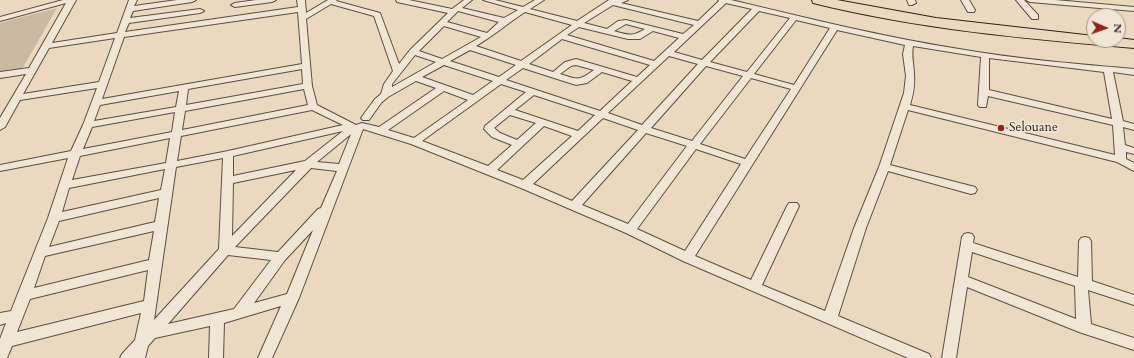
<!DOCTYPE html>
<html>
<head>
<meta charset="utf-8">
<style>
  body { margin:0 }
  #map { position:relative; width:1134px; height:358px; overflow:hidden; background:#ead9bf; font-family:Cardo,serif }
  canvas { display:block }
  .north { position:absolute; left:1086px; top:8px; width:40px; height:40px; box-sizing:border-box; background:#f1e6d5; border:1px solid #a3978a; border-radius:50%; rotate:92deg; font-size:11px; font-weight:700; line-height:16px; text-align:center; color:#2e2019 }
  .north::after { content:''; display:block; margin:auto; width:14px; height:18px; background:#8f2418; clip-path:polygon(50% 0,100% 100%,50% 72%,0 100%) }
</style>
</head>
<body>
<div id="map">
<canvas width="1134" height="358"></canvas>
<div class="north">N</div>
</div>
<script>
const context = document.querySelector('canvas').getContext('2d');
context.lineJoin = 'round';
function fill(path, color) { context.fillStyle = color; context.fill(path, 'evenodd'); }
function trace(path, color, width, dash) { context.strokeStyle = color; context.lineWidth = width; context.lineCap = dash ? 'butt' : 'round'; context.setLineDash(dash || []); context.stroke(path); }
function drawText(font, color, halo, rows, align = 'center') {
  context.font = font + ' Cardo,serif'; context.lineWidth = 3.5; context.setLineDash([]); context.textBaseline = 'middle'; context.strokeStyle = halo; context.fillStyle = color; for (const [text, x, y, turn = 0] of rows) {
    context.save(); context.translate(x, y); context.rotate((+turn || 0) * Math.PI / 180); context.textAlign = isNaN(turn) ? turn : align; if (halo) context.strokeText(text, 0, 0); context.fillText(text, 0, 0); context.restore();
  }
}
fill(new Path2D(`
  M57,8L22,69L0,72V23Z`), '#cabaa3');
const street = new Path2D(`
  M63,0H76L52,43L117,33L129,0H137L134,6L177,0H196L192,2L133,11L130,18L200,9L204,11L200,13L129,23L125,32L298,7L297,0H305L306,13L328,0H337L336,1L380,13L399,64L410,50L448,13L397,2L396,0H409L452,9L464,0H472L462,8L504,18L518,10L483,0H495L523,7L535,0H544L530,9L577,21L609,0H628L621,3L698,21L719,1L718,0H731C807,18 882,37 959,49C1017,59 1076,64 1134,69V75L1113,72L1123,121L1134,124V130L1123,127L1125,145L1134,148V154L1126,152V159L1134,163V171L1117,162L908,110L890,165L975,187L977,190L975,193L971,194L888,171L866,228L838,316L929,354L931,358H908L683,261L626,233L521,188L411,144L363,129L299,298L272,358H258L281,306L224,323L223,358H209L210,326L155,338L148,346L145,358H120L122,354L135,340L141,313L12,346L7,358H0V339L6,323L0,325V313L11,311L48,218L68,158L0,171V165L71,151L83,125L97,88L20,100L5,127L0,130V118L26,74L0,78V72L29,68L66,3L0,21V17ZM726,3L752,9L702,60L674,52ZM331,4L374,16L393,71L384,84L381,94L375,99L361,118L363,120H369L381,103L388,97L416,81L436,88L379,127L362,123L356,125L317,105L312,86L306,19ZM613,5L694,25L683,34L626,20L618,21L607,29L584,23ZM458,11L499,22L487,33L447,22ZM759,11L790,18L747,72L710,62ZM298,12L302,64L102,99L124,37ZM525,12L572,25L521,61L476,46C493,36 508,23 525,12ZM796,20L830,28L794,85L754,74ZM626,24L645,29C632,37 628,35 614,31ZM444,26L481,37L442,59L419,51ZM579,27L628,39H640L653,31L679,38L654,61L567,35ZM837,30L905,45L903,54L906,76L904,93L879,167L854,228L825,311L762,285L799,206L797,203H789L787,206L751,280L695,256ZM115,38L99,82L23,94L49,48ZM562,39L650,65L637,77L576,59L565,62L553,72L529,64ZM913,46L981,57L978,105L980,107H986L988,96L1113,125L1115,155L910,105C913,95 915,86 914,75C914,65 911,56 913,46ZM470,50L516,65L499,77L450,61ZM415,55L436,62L392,87V84ZM669,56L698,64L642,125L608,113ZM989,58L1104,72L1112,119L989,90ZM444,65L493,81L473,95L422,77ZM576,65L594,70C579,81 578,80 560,74L571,66ZM706,66L743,76L692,141L651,128ZM523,68L576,85L587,83L602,72L632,81L600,111L506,80ZM302,69L303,84L186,105L188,89ZM751,78L791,89L745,159L700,144ZM501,84L526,92L485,126L484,129L492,137L512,145L488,166L422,141ZM304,89L308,105L182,130L185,111ZM179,91L176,107L94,121L100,105ZM444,91L468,100L414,138L388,130ZM534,95L595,115L578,131L515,110ZM312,110L343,125L228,151L177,161L181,136ZM175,112L172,132L83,149L92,127ZM510,115L536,123L517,140L500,133L494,128ZM603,118L638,130L572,201L533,184ZM544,126L572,136L523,180L497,170ZM343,131L305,161L233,176V156ZM646,133L687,146L628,224L582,205ZM351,134L339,164L317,162ZM170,138L166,163L72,180L80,156ZM696,149L741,164L685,251L637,229ZM223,158L219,249L154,320L176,167ZM311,168L337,171L321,208L318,209L278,252L235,247ZM165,169L161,190L62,212L69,188ZM296,170L232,236L233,183ZM159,198L155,222L49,247L59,221ZM313,230L287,294L254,303L285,260ZM154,231L149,260L34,288L45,256ZM228,255L271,260L234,309L168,324ZM148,270L144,301L17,332L30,299Z
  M256,0H276L272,2L235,7L231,5L235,3Z
  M907,0H915L916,3L912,5H909Z
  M961,0H969L975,10L974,12H968Z
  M1016,0H1024L1038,15V19H1032Z
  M1026,0H1055L1134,7V11L1030,2Z
  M968,233L972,234L974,237L973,243L1078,277L1079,241L1081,238L1085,237L1089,238L1091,241L1092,281L1134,295V305L1088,290L1091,324L1134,338V350L1079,332L967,287L956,358H942L962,237L964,234ZM972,252L1075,286L1076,319L968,277Z`);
const highway = new Path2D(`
  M812,0H837L936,18L1094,36V40H1118V38L1134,40V48C1027,39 918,29 813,3Z`);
trace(street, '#5d4e42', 2);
trace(highway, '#2e2019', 2);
fill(street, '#f1e6d5');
fill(highway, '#ead9bf');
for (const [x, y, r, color] of [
  [1001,128,4,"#8f2418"]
]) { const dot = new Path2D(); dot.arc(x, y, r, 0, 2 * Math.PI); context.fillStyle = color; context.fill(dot); trace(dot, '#f1e6d5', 1.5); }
drawText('13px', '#2e2019', '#f1e6d5', [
  ["Selouane",1009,128]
], 'left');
</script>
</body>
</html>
